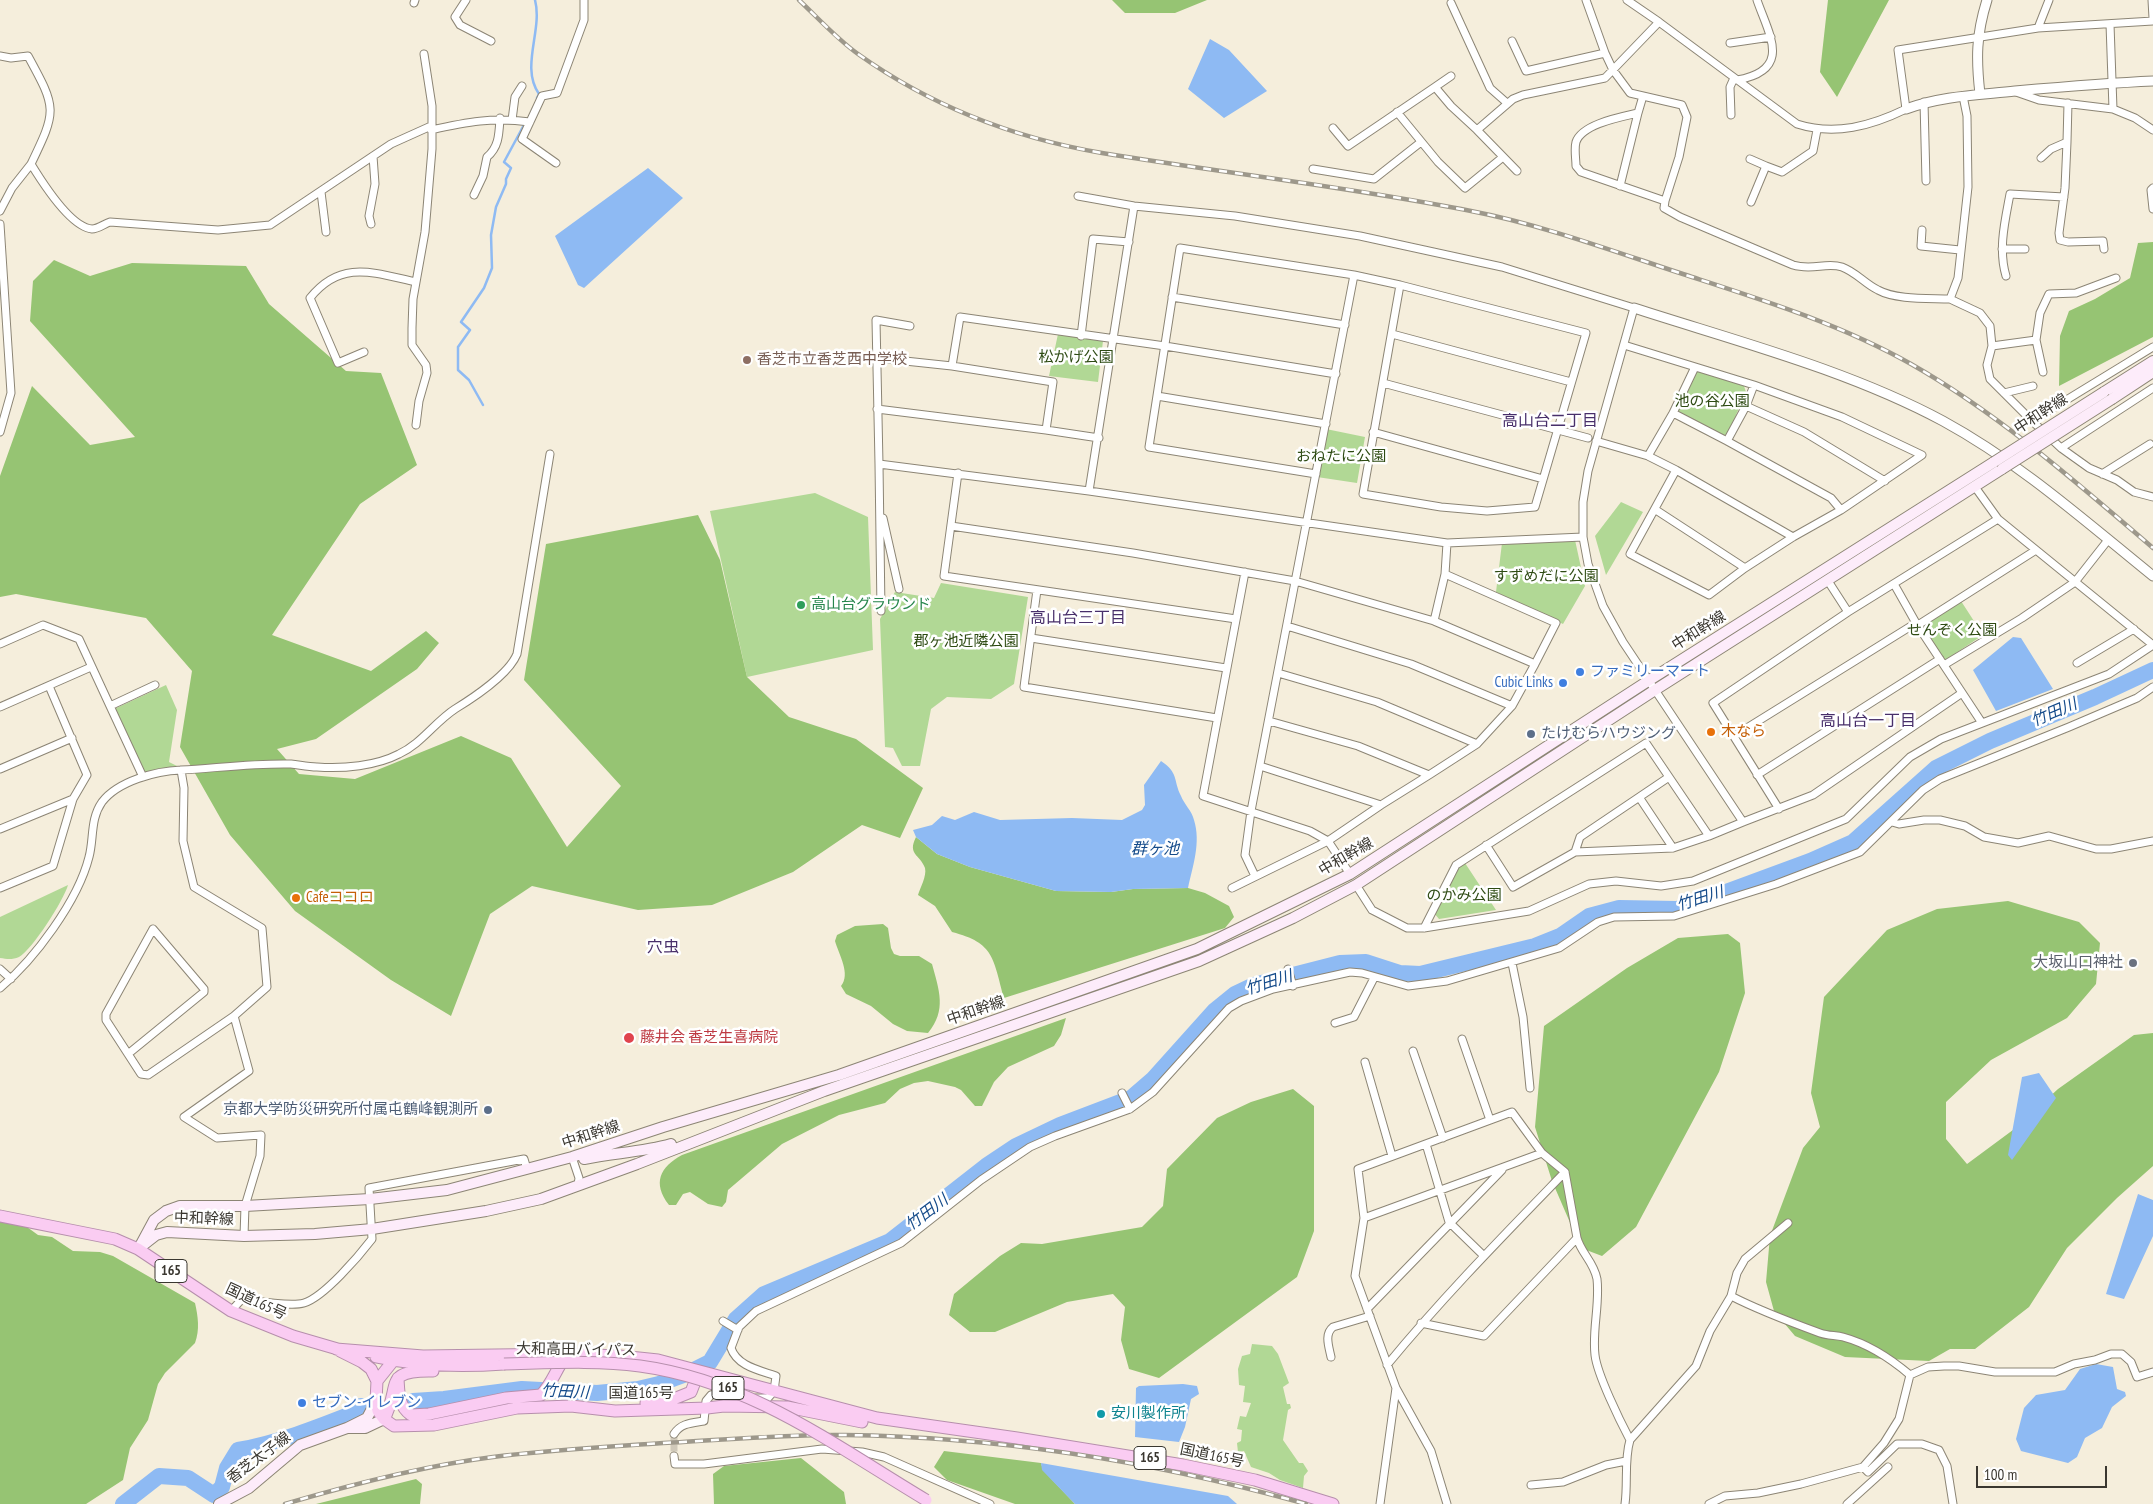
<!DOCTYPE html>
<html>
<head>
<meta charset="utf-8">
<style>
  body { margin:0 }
  #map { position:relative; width:2153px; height:1504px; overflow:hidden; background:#f5eedc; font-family:"PT Sans Narrow",sans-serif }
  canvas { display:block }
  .scale { position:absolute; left:1976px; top:1466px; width:131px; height:22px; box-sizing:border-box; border:2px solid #3a3730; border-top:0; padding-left:6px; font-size:15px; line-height:18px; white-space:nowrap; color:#3a3730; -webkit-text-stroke:4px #fff; paint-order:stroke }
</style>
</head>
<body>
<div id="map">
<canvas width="2153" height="1504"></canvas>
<div class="scale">100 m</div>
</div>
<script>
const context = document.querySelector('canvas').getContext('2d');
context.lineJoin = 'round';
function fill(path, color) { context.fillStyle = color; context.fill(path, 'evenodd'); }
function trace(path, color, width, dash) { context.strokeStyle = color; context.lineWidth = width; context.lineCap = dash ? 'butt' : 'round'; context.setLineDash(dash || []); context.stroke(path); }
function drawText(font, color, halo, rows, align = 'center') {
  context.font = font + ' "PT Sans Narrow","Noto Sans JP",sans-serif'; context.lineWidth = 5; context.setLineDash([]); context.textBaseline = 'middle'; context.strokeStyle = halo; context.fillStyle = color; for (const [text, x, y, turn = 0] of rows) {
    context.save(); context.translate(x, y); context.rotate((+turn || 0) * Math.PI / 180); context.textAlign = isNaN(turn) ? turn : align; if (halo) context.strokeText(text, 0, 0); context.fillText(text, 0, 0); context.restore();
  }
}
fill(new Path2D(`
  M1058,334L1103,341L1098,382L1049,376Z
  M1696,370L1744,386L1746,392L1726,438L1677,412Z
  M1326,429L1365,437L1357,483L1317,477Z
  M815,493L868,517L873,650L747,677L710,511Z
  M1621,502L1643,512L1606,575L1595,536Z
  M1575,540L1585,586L1563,624L1496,592L1502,543Z
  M941,583L1028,597L1014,684L991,699L947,697L931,709L920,766H902L893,748L885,747L880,619L895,592L934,598Z
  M1961,601L1983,635L1944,661L1921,625Z
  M166,685L177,710L169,762L177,766L144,772L112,710Z
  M1465,863L1496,910L1439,919L1434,913L1457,868Z
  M68,885C64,900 32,950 19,957C12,960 7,959 0,958V917Z
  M1252,1344L1272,1346L1278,1354L1289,1383L1283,1387L1287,1404H1290L1291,1408L1288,1410L1283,1440L1299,1463H1303L1308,1471L1304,1476L1303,1488L1280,1480L1269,1473L1251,1467L1244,1451L1238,1452L1237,1443L1241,1441L1242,1430L1237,1429L1240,1416L1246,1417L1251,1403L1243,1402L1245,1386L1239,1385L1238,1369L1242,1356L1250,1354Z`), '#b1d895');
fill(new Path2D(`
  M1112,0H1207L1175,13H1125Z
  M1828,0H1889L1837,97L1820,72Z
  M2153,242V337L2059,386L2060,336L2069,311L2095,299L2130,278L2138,243Z
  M54,260L90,276L132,263L246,266L269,304L346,371L381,373L417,465L360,504L272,635L371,671L426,631L439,643L417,669L316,739L277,749L299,774L355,779L461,736L511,758L567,847L621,786L524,680L546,544L698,515L720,560L747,677L789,717L856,739L923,788L900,838L862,825L793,872L712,905L638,910L532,886L490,914L451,1016L391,980L295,911L230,835L180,747L192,671L146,618L16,594L0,597V476L32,386L90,445L135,437L30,321L33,281Z
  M916,837L937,854L970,867L1056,891L1111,892L1133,889L1188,888L1205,893L1229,906L1234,917L1225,928L1004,998C993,959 995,943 952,932L935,906L918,895C920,888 927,876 925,868C920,854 907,855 916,837Z
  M2008,901L2079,922L2100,943L2096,984L2067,1018L1991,1060L1946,1102V1139L1967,1164L2017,1127L2058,1089L2134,1035L2153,1033V1166L2117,1198L2067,1248L2029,1307L1975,1349H1950L1929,1361L1845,1357L1795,1336L1774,1311L1766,1282L1770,1236L1803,1148L1820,1127L1811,1093L1824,997L1887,930L1937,909Z
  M883,924L888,928L891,948L894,954L900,956H919L932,964C939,990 947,1010 928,1033L907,1031L893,1024L871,1006L846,994L841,986C851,974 839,955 835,941L837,935L855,926Z
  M1728,934L1740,943L1745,993L1719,1072L1636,1227L1602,1256L1581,1248L1552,1181L1535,1127L1544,1026L1627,968L1678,938Z
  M1066,1018L1061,1035L1054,1046L1008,1067L994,1082L982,1106H975L961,1090L955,1087L928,1081L914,1083L900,1089L885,1103L839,1115L782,1144L728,1190L726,1202L722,1207L708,1204L690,1192L683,1194L676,1205H669C652,1183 660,1167 682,1155Z
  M1293,1089L1314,1106V1231L1297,1277L1159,1378L1129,1369L1121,1340L1125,1307L1113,1294L1067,1302L995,1332H970L949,1315L954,1294L1000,1256L1021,1243L1042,1244L1142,1227L1163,1206L1167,1169L1217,1118L1251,1102Z
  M0,1222L27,1227L38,1235L52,1237L73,1251L100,1252L113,1256L195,1303C198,1316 200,1330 195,1343L165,1373L158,1384L148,1420L130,1448L123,1480L86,1504H0Z
  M944,1451L1041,1463L1043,1470L1075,1504H1015L947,1480L934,1467Z
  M801,1458L844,1492L846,1504H714L713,1474L724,1466Z
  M416,1479L422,1484L420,1504H316Z`), '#96c473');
fill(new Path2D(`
  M1210,39L1229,50L1267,91L1224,118L1188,89Z
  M648,168L683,198L584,288L578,285L555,236Z
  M2013,637L2021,638L2053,689L1996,711L1973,670Z
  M1161,761C1179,773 1173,780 1181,796C1184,804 1192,811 1194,820C1201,843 1193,865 1188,888L1133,889L1111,892L1056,891L970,867L937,854L916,837L913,830L932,825L942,816L955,820L974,812L1000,820L1072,818L1122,820L1142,810L1145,805L1144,785Z
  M2039,1073L2056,1098L2012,1160L2008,1155L2022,1077Z
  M2138,1194L2153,1200V1236L2124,1299L2106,1294Z
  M2096,1364L2113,1367L2117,1389L2125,1392L2126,1396L2112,1407L2102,1428L2085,1438L2077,1457L2068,1463L2021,1451L2016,1439L2024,1408L2036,1395L2065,1390L2080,1369Z
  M1183,1384L1197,1386L1199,1394L1191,1399L1185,1427L1179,1442L1135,1437L1136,1388L1139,1386Z
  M1041,1463L1228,1496L1237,1504H1075L1042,1470Z`), '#8ebaf3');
trace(new Path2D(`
  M535,0C543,30 520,67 539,94L537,98
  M483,405L469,380L458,370V347L470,330L461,322L484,288L492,268L491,235L496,207L506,184V179L511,168L504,162L525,123`), '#8ebaf3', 2.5);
trace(new Path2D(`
  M413,1401L444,1399L522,1389L597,1393L638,1389L659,1384L686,1374L710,1362L736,1319L764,1294L890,1241L986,1166L1016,1146L1060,1125L1131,1098L1153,1079L1214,1011L1235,994L1254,985L1340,963L1366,962L1400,973L1420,974L1535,946L1560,936L1589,916L1619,908L1677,909L1707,899L1810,861L1853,842L1936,768L1990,741L2095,697L2153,670
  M123,1504L159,1476L188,1478L214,1495L222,1487L227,1468L238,1450C278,1443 316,1428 354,1413L361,1406`), '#8ebaf3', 16);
trace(new Path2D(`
  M674,1434V1456`), '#d0c9ba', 7, [7, 3.5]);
const minor = new Path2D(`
  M466,0L455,17L460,25L491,41
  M1586,0L1605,53
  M1627,0L1659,22
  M2152,0L2153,18
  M414,3L415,0
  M1451,3L1490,88L1507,103
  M2110,24L2113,109
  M2038,28L2049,0
  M1512,41L1526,71L1605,53L1613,70L1630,93L1643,96
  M1730,43L1771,37
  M0,56L11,58L28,56C57,109 57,110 31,164C42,182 70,227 92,229C98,229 104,224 110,222L218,230L270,225L391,144L431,126
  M1737,80C1793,70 1769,35 1757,0
  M1435,87L1451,76
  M2016,92L2039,100L2113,109L2135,118L2153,130
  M1643,96L1682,105L1687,117L1679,157L1665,201L1581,172L1576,166C1576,159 1574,149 1576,142C1582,124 1621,117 1638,113Z
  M1924,102L1926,181
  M1397,112L1438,162L1465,188L1503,157
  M1731,115L1730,87L1734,78
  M512,120L515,97L522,86
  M1333,128L1348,146L1435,87L1451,106L1477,130L1513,99L1523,95L1605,78L1659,22L1797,124C1835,136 1871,126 1906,109L1898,50L2038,28L2153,21
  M431,130C467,122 492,117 530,122
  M1477,130L1517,171
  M2067,142L2065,188L2059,233L2060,240L2068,242L2103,241L2104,249
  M2041,158L2051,149L2067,142L2068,103
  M1750,159L1766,166
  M556,163L522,139L542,96L557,93L584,20V0
  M1313,169L1374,179L1421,142
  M1620,186L1638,113
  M2153,188L2151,190L2153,209
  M321,192L326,232
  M474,195L483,176L487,157C499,147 499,134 500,118
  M1078,196L1134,206L1235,216L1360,236L1502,267L1634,308L1588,471L1583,502V537L1588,564L1603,606L1623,642L1743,822L1709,836L1646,743L1456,865L1424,928
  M1665,201L1664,208L1680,217L1793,265C1812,271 1826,262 1842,267C1856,272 1865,284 1878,290C1896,300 1929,298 1950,299L1958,278L1968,187L1967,116L1963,96
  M1751,202L1766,166L1782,172L1813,151L1817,130
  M0,211L12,188L31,164
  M0,224L11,393L0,432
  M371,224L369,216L375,184L373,156
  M1922,230L1921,246L1960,250
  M2002,249H2025
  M2006,276C1998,249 2005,221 2010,194L2064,197
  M1400,285L1586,333L1535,507L1487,511L1441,507L1363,494Z
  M1172,297L1345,325
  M1950,299L1980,313L1990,326L1992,346L1987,365L1990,379L2032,421L2061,448L2089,468L2117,480L2134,492L2153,497
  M910,326L876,320L879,464L1089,491L1447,543L1583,537
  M1392,334L1571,382
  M1081,336L1093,239L1129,242
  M2036,340L2043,372
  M1624,345L1754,385L1842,417L1922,455L1841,510L1793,537L1745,568L1709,595L1630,554L1676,470L1648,456L1673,413L1695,367
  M1992,346L2036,340L2040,313L2049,294L2076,293L2116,278
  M364,352L338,363L310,298C341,259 374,273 416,282
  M952,366L960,317L1165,346L1336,374
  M1383,383L1588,438
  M2004,393L2033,386
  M1157,396L1326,424
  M1746,406L1804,432L1885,481
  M877,409L1046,430L1053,382L952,366L877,358
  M1673,413L1727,441L1746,406L1754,385
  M2032,421L2153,347
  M416,425L419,401L427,373L426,365L412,345V328L413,299L425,232L432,149V106L424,54
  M1046,430L1099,438
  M1373,432L1543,479
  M1596,441L1648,456
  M1727,441L1831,498L1841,510
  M2061,448L2153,388
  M879,464L881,611
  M1676,470L1793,537
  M958,473L944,576L1236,619
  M1316,474L1149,447L1180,248L1354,275
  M2102,474L2150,444
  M1089,491L1134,206
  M1656,510L1745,568
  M883,518L899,589
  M951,526L1133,553L1295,581L1434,621L1535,664L1512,706
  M1245,572L1203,796L1310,831L1328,841L1350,874
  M1445,574L1447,543
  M1828,581L1848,612
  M1894,584L1916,623L1982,723
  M1037,590L1024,687L1217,718
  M1434,621L1445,574L1556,623L1535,664
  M1918,625L2036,550
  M1287,626L1411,664L1512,706L1477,744
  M1031,638L1226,668
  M0,644L43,625L79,639L110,706
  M2077,663L2134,629
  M1944,665L2022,618L2075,582L2108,540
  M1278,673L1377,702L1477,744L1429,775
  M0,707L91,667
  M1734,736L1916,623
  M1260,766L1381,805L1429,775L1358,746L1269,721
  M0,769L72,738
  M1757,775L1940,659
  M143,777L110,706L155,685
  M1641,800L1673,848
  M1779,809L1713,703L1848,612L1998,519
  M1743,822L1813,795L1962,693
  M1892,822L1899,824L1924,820H1940L1965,826L1984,837L2018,843L2049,836L2096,849H2111L2153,841
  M0,829L73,799
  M1486,845L1513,887L1575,852L1673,848L1709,836
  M1575,852L1580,837L1669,777
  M1255,876L1245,855L1251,811L1354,275L1400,285
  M1356,885L1372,910L1407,928H1424L1529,911L1589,884L1616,881L1661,886L1693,881L1846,819L1910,757L1941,739L2109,674L2153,645L1998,519L1975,487
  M0,888L53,866L73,799L87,775L49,686
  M1232,888L1328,841L1381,805
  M1512,963L1523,1017L1530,1088
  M0,969L11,979
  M1288,969L1293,986
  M0,988C34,960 78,901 89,857C94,839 90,819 102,802C118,781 156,771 181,770
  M1335,1023L1354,1017L1374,978
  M1462,1039L1490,1120
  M1413,1051L1443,1138
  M128,1054L204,992V989L153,929L106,1014V1020L141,1074L148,1075L234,1016
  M1365,1062L1392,1156
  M1122,1093L1130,1109
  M1426,1144L1449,1222L1484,1256
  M572,1157L579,1178L578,1185
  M1364,1218L1542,1153
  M244,1236L245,1206L260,1156L261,1135L217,1138L184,1117L249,1071L234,1016L267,987L262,928L194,887L183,841L184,788L181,770C217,768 255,763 291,764C300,765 308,767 317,767C343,769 376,766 399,754C421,744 435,722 455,709C473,698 509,674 517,654L550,454
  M1577,1238C1581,1253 1594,1262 1597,1279C1600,1304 1592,1330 1595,1355C1597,1374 1620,1421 1630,1440
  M1731,1296C1760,1311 1790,1322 1820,1333C1828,1336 1836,1335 1843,1337C1869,1344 1890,1358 1910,1375
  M1367,1309L1502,1170
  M231,1311L242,1299C257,1301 290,1307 304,1303C324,1297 359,1256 372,1239L369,1188L524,1159L527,1169
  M723,1321L738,1330
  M1331,1357C1329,1347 1324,1334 1333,1327L1370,1316
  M1387,1365C1443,1297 1504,1235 1565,1172
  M1396,1388L1355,1276L1364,1218L1358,1169L1512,1112L1542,1153L1565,1172L1577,1238L1484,1336L1421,1323
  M756,1398H768L774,1391L776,1376C759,1370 737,1366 731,1348L739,1327L756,1311L901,1243L981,1180L1030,1147L1055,1136L1130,1109L1153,1092L1229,1008L1241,1001L1273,989L1350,972L1362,973L1408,986L1447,981L1559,948L1598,922L1614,917L1674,916L1776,884L1860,852L1923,790L1940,779L2069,727L2137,698L2153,687
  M674,1434C681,1423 692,1423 704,1421L706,1401L711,1395L720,1393L731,1394
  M674,1456L675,1464H704L822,1449L862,1452L884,1457L990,1504
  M1863,1467L1868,1472L1897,1444H1922L1939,1450L1947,1466L1953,1504
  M1531,1485L1563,1482L1606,1465L1626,1461
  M1380,1504L1396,1388L1431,1451L1447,1504
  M1625,1504C1628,1483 1624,1460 1630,1440L1696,1366L1710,1331L1731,1296L1737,1273L1745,1259L1788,1223
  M1709,1504L1725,1496L1758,1493L1801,1484L1863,1467L1884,1443L1899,1419L1910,1375L1928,1367L1944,1366H1959L1995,1372H2055L2074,1364L2095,1360L2111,1354H2122L2131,1362L2137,1377L2153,1372
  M1847,1504L1888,1467`);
const tertiary = new Path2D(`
  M1980,94C1976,59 1976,35 1987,0
  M1906,109C1941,96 1979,95 2015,91C2061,87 2107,83 2153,81
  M1634,308C1736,341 1848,370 1943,421C2020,463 2085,521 2153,576`);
const secondary = new Path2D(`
  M2104,392L2153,361
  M2112,399L2153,372
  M584,1159C613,1153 643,1152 671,1144
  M140,1246L154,1220L166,1211L180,1206H245L370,1199L447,1190L572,1157L663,1127L839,1075L1197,949L1350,874L1648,681L1994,462
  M138,1249L156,1235L167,1232L244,1236L315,1234L372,1229L486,1211L541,1199L637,1164L824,1091L1199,961L1293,918L1356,885L1655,690L2002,469
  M348,1428H365L384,1419
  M219,1504L249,1488L300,1445L347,1428L367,1418L376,1401`);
const trunk = new Path2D(`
  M0,1216L115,1239L138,1249L231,1311L293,1336L341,1350
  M336,1349L423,1356L567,1354L620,1356L658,1360L877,1418L1017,1438L1183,1465L1255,1480L1333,1504
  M340,1351L362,1362L371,1369L377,1381L376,1401L378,1411L384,1419L394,1426L434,1425L517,1408L571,1406L615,1411L707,1408L724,1406L787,1407L862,1422
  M376,1357C417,1366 462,1367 504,1364
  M398,1378C399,1394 398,1405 411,1415L429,1414L506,1398L541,1395C552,1384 556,1369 566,1356
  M377,1381L393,1361L397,1359
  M646,1403L671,1400L691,1392L696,1379L692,1372
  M384,1419C402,1386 381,1370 433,1371`);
trace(minor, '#8c8575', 9);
trace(tertiary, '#8c8575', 11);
trace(secondary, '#8c8575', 12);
trace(trunk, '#b68fac', 13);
trace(minor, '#fff', 7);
trace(tertiary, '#fff', 9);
trace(secondary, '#fdecfa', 10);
trace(trunk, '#faccf2', 11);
const rail = new Path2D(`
  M799,0C818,18 837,39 858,54C931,106 1014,138 1102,153C1225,173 1349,187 1471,211C1544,225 1621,254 1692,277C1766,301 1842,325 1911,364C1999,414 2076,482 2153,548
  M285,1504C353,1484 422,1466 493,1457C549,1450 606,1447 663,1443C724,1440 784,1434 845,1435C1001,1437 1156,1462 1306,1504`);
trace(rail, '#9d988b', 4.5);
trace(rail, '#fff', 2.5, [8]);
const secondaryBridge = new Path2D(`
  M1994,462L2104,392
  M2002,469L2112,399`);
const trunkBridge = new Path2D(`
  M504,1364C549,1363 595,1360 640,1366C750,1381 834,1445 926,1500`);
trace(secondaryBridge, '#8c8575', 12, []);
trace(trunkBridge, '#b68fac', 13, []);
trace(secondaryBridge, '#fdecfa', 10);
trace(trunkBridge, '#faccf2', 11);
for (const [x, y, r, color] of [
  [747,360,5,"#8d6e63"],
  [801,605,5,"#2e9e5b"],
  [1580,672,5,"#3f7fe0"],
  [1563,683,5,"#3f7fe0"],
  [1711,732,5,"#e8710a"],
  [1531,734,5,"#5c6f8a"],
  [296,898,5,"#e8710a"],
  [2133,963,5,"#6b7280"],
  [629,1038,6,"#e0444e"],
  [488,1110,5,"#5c6f8a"],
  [302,1403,5,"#3f7fe0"],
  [1101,1414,5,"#0f9aa8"]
]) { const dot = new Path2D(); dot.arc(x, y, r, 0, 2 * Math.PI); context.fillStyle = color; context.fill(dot); trace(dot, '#fff', 2); }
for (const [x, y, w] of [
  [171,1271,32],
  [728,1388,32],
  [1150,1458,32]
]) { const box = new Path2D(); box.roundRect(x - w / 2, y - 11.5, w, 23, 4); context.fillStyle = '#fff'; context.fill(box); trace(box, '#3a3730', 1); }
drawText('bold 14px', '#3a3730', null, [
  ["165",171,1271],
  ["165",728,1388],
  ["165",1150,1458]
]);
drawText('15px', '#2e4b13', '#fff', [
  ["松かげ公園",1076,358],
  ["池の谷公園",1712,402],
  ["おねたに公園",1341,457],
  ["すずめだに公園",1546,577],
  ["せんぞく公園",1952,631],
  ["郡ヶ池近隣公園",966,642],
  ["のかみ公園",1464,896]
]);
drawText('15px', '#785e54', '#fff', [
  ["香芝市立香芝西中学校",757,360]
], 'left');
drawText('15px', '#3a3730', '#fff', [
  ["中和幹線",2041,414,-33],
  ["中和幹線",1699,631,-32],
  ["中和幹線",1346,857,-30],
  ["中和幹線",976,1011,-19],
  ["中和幹線",591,1135,-18],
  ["中和幹線",204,1219,2],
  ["国道165号",256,1302,25],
  ["大和高田バイパス",576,1350,1],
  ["国道165号",641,1394],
  ["国道165号",1212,1456,12],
  ["香芝太子線",259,1458,-37]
]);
drawText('15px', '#27864d', '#fff', [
  ["高山台グラウンド",811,605]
], 'left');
drawText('15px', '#366cbe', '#fff', [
  ["ファミリーマート",1590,672],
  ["Cubic Links",1553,683,"right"],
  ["セブン-イレブン",312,1403]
], 'left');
drawText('15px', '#c56008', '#fff', [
  ["木なら",1721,732],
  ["Cafeココロ",306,898]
], 'left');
drawText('15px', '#4e5e75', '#fff', [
  ["たけむらハウジング",1541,734],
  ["京都大学防災研究所付属屯鶴峰観測所",478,1110,"right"]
], 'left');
drawText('15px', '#5b616d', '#fff', [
  ["大坂山口神社",2123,963]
], 'right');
drawText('15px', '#be3a42', '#fff', [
  ["藤井会 香芝生喜病院",640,1038]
], 'left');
drawText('15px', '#0d838f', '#fff', [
  ["安川製作所",1111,1414]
], 'left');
drawText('16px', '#482f6a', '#fff', [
  ["高山台二丁目",1550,421],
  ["高山台三丁目",1078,618],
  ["高山台一丁目",1868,721],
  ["穴虫",663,947]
]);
drawText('italic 16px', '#154b8a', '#fff', [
  ["竹田川",2054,713,-23],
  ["群ヶ池",1155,849],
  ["竹田川",1700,899,-17],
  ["竹田川",1269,983,-17],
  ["竹田川",927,1213,-37],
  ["竹田川",565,1392,3]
]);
</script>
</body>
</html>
